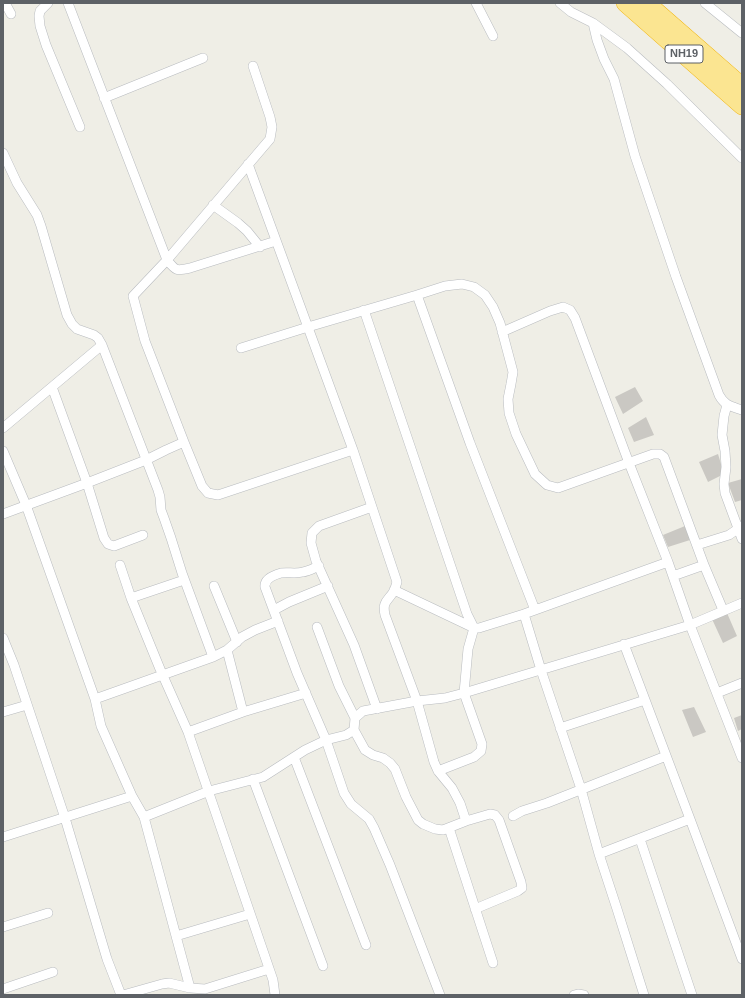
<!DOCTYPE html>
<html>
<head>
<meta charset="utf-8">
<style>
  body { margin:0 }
  #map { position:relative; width:745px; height:998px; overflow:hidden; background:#efeee6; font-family:Arial,sans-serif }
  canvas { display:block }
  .frame { position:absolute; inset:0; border:4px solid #5d6166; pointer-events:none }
</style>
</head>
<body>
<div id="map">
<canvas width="745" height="998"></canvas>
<div class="frame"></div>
</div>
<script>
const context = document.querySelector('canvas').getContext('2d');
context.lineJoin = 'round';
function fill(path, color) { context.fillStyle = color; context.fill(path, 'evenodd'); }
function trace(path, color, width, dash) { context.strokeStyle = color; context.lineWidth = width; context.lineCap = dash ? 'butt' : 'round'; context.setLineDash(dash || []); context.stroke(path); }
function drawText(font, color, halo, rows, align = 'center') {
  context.font = font + ' Arial,sans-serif'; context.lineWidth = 3; context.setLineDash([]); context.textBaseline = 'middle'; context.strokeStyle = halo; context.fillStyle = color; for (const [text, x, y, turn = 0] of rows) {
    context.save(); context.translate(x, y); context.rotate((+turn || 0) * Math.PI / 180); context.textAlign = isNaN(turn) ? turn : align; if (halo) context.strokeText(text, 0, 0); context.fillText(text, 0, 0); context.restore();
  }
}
fill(new Path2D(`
  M635,387L643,401L623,414L615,397Z
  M646,417L654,435L634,442L628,428Z
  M718,454L724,474L708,482L699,462Z
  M742,479V500L735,502L728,483Z
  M685,526L690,540L668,547L663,535Z
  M727,613L737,636L723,643L712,619Z
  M694,707L706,732L693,737L682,710Z
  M742,715V729L738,731L734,718Z`), '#cac8c3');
const street = new Path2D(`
  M5,3L11,14
  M48,3L40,11L39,16L40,26L46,45L80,127
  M68,3L167,260C176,271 176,271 190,268L276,241
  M476,3L493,36
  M560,3L571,12L593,23L627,48L667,84L742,158
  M705,3L742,33
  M593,23L597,40L604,59L614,79L635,156L676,277L719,395C725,406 731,406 742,410
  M253,66L270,117L272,127L270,139L167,260L133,296L145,341L184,442L202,486L208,493L218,495L353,450
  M104,98L203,58
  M3,153L17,183L37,215L41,226L67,315L72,324L77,329L94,335L98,338L102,345L158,490L160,497L161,510L164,518L171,538L182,573L213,657
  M248,164L353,450L397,582C396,585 395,589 394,591C388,601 382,601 385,615L417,701L434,762L438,771L452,788L460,803L466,821
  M213,205L238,223L247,231L260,247
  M417,295L445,286L462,284L474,287L485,295L493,307L500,323L513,372L511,384L508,399L509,413L516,434L535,474L547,485L558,488L653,454H660L664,457L704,565L723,610
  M364,310L467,614L474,628H479L524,614L668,562
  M502,332L550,311L563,307L570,310L575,318L629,463L668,562L690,625L742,758
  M241,348L308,327L417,295L470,443L535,610
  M52,387L87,483L104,538L108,544L114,546L143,535
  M727,405L724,416L722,435L725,451L726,467L724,484L725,493L742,539
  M3,428L102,345
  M3,451L26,505L95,699L101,726L132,796
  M372,507L319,526L312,533L311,543L316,561L354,645L377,709
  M3,514L87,483L146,460L166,450L184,442
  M697,545L729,535L742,526
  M120,565L131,598L160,669L188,732L273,980L275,995
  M319,566C314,568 309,571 303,572C296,574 288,572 281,573C274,575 264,579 265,587L297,673L326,740L344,793L351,804L369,819L374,828L390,865L440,995
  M673,576L704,565
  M214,586L237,642
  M394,590L474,628L468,649L464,693L482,744L481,751L474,757L438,771
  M131,598L184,580
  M274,610L289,602L328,586
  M524,614L541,670L581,789L599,854L617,909L644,995
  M317,627L339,686L355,718
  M3,638L14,665L65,818L107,959L121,995
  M227,650L243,712
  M717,693L742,683
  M95,699L213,657L227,650L242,637L255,630L278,621
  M3,712L27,705
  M560,728L645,700
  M354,730L365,750L373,755L383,758L390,763L395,769L406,797L418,820L423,824L435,829L443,830L466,821L490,814L495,815L499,820L521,882L522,888L518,891L475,909
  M188,732L243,712L306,693
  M294,757L366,945
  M253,779L323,966
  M513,816L522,811L547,803L666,756
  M144,817L190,988
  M690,819L742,959
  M449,828L493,963
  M3,837L132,796L144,817L209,791L263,777L305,750L326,740L346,735L354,730L355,718L363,711L417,701L445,698L464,693L690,625L742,603
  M640,839L692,995
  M599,854L690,819L624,644
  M3,927L48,913
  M176,936L250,914
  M3,989L53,972
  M123,995L162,984L169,983L190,988L205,989L269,969
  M574,995L578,994L584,995`);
const highway = new Path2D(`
  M625,3L742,106
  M647,3L742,86`);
trace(street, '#b8bbbf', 10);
trace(highway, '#f0b105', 18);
trace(street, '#fff', 9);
trace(highway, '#fbe591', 17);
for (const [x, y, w] of [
  [684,54,38]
]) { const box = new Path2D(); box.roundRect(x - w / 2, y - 9, w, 18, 3); context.fillStyle = '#fff'; context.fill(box); trace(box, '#5d6166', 1); }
drawText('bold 11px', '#5d6166', null, [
  ["NH19",684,54]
]);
</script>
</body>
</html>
